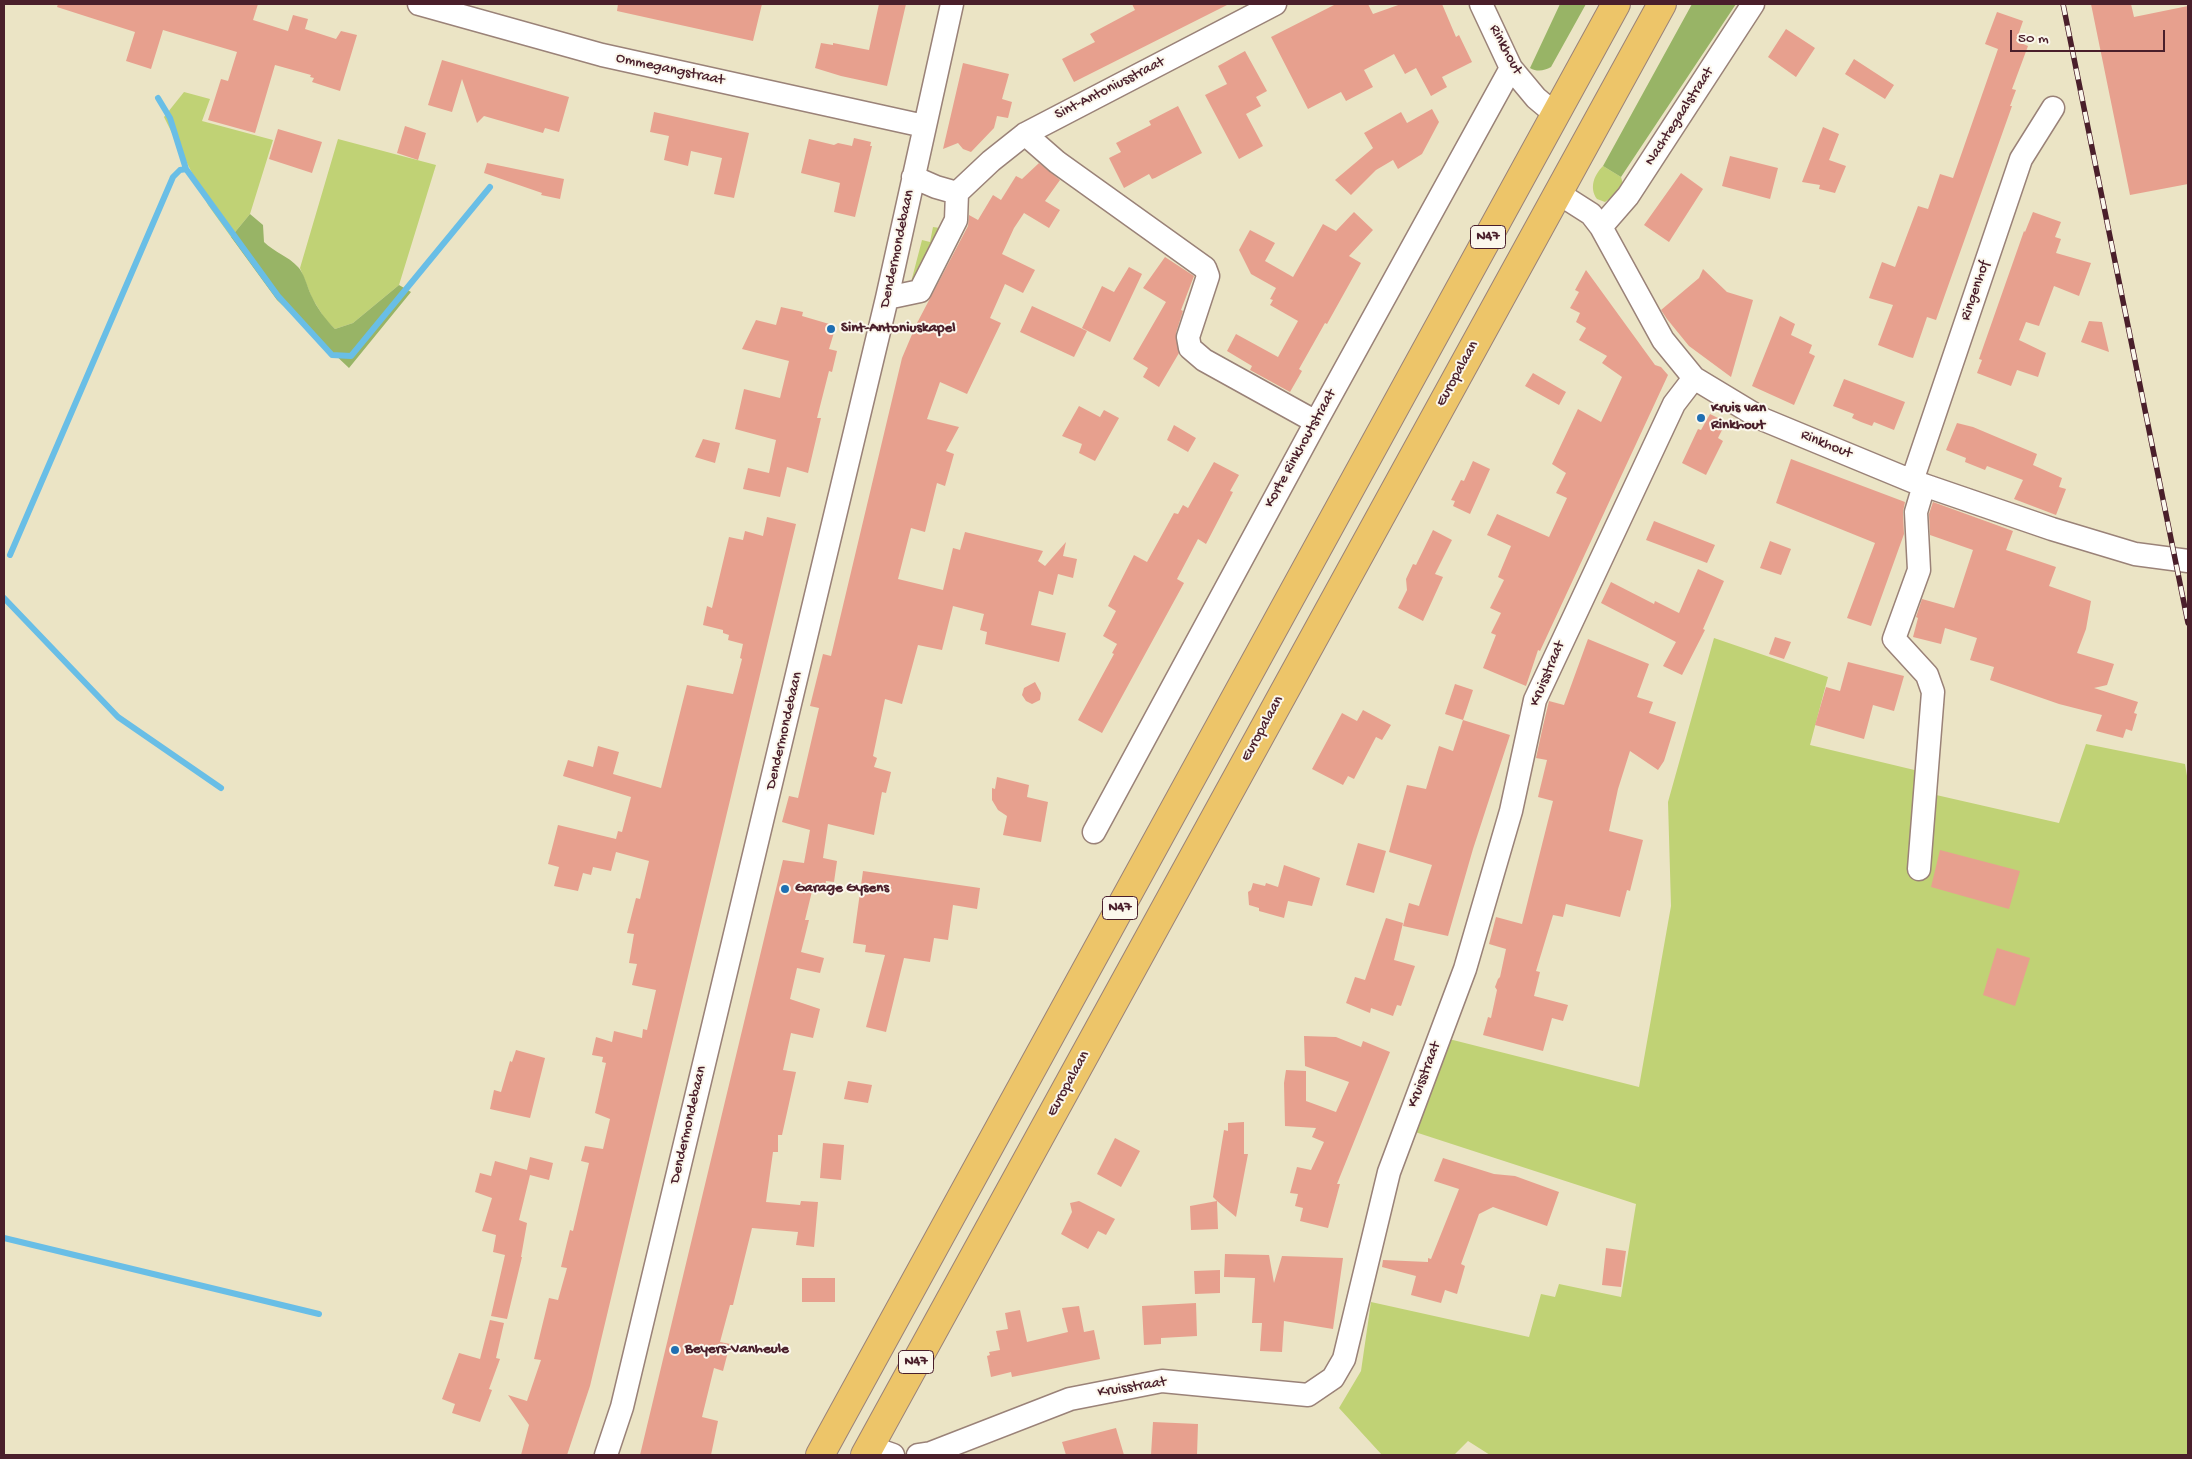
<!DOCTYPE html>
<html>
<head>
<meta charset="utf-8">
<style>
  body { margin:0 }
  #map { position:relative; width:2192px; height:1459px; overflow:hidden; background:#ebe4c5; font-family:"Gochi Hand",sans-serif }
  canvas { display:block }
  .frame { position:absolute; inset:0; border:5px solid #4a1f2b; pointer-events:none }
  .scale { position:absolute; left:2010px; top:30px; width:155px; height:22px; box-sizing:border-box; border:2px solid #4a1f2b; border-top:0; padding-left:6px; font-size:15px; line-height:18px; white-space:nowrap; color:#4a1f2b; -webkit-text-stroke:4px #fbf7ec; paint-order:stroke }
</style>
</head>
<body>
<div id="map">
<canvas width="2192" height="1459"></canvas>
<div class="frame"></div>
<div class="scale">50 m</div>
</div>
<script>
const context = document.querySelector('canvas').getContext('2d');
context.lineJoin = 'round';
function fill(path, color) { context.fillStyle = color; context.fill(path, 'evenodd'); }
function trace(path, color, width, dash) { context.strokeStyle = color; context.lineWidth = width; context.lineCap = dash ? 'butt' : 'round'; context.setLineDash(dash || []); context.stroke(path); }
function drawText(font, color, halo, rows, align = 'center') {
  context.font = font + ' "Gochi Hand",sans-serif'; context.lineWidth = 4; context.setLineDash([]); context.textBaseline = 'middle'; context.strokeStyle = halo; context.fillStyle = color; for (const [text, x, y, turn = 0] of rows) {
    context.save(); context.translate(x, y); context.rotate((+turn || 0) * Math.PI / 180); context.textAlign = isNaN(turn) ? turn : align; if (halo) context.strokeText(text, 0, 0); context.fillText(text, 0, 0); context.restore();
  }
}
fill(new Path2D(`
  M184,92L210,99L202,121L273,140L250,214L231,237L208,205L164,117Z
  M338,139L436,165L399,285L353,323L335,329L325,319L312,298L300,268Z
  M1603,166L1621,177L1623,184L1616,194L1605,202L1597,199C1589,188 1594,175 1603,166Z
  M933,227L940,228L909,290L922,240L930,242Z
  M1714,638L1828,677L1810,745L1927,773L1923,792L2059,823L2086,744L2185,764L2188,782V1455H1490L1468,1441L1454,1455H1382L1339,1408L1361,1371L1371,1302L1529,1337L1541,1294L1555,1297L1559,1284L1621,1297L1636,1204L1415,1132L1449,1039L1639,1087L1671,906L1668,802Z`), '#c0d275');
fill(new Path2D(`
  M1560,4H1586L1551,67C1544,71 1537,72 1530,68Z
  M1692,4H1736L1621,177L1603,166Z
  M250,214L263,225L264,242C274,252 288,256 298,267C304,273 307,286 311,295C317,308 325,319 335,329L353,323L399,285L411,292L349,368L277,300L231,237Z`), '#98b466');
trace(new Path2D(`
  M158,98L170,118L186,169
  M10,555L173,177L180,170L186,169L278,296L332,355L351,356L490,187
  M4,598L118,717L221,788
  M4,1238L319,1314`), '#69bee6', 6);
fill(new Path2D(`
  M58,4H258L253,20L288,31L293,15L308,19L305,29L336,39L341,31L357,35L340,91L312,82L314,78L310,77L311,75L275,65L255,133L208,120L221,79L228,81L237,52L163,30L151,69L126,61L135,32L57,7Z
  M618,4H762L753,41L617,11Z
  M879,4H906L887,86L841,76L815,68L821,43L833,45V43L869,50Z
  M1132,4H1229L1074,82L1062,59L1095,42L1090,34L1135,10Z
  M1336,4H1368L1373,14L1401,4H1442L1456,37L1459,35L1472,62L1442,77L1447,87L1431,96L1416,68L1405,74L1394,54L1364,70L1373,87L1346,101L1341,92L1308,109L1271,37Z
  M2091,4H2131L2134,17L2188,6V184L2130,195Z
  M1997,12L2023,21L2016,41L2028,46L2012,89L2016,90L2010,106H2012L1936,320L1927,317L1913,358L1909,357L1878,345L1893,305L1869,298L1882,262L1895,267L1918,206L1928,209L1940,174L1953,178L1998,49L1985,44Z
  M1786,29L1815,48L1796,77L1768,57Z
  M1245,51L1267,91L1256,97L1261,106L1246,114L1263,146L1239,159L1205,95L1227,84L1218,66Z
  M1854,59L1894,85L1885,99L1845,74Z
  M442,60L569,97L559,132L545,128L543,133L484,116L477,123L462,79L452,112L428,105Z
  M963,63L1009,74L1002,99L1012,102L1008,118L997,116L994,128L971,152L963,149L958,143L943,149Z
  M1178,106L1202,153L1155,178L1152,179L1149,174L1124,188L1109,158L1121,152L1116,143L1151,125L1149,121Z
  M1432,109L1439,122L1422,154L1398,169L1393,160L1376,170L1351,195L1335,180L1373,148L1364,133L1401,112L1407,123Z
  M654,112L749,133L734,198L714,194L722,158L691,151L688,166L664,160L669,136L650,132Z
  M405,126L426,133L418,160L397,153Z
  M1823,127L1839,134L1829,160L1846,166L1835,193L1819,189L1820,185L1802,182Z
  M278,129L322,142L312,173L269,159Z
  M854,138L871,142L870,146H872L855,217L834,212L840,183L801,173L809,139L834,145L838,143L852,146Z
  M1730,156L1778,168L1770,199L1722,186Z
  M487,163L564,179L560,199L541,195L542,193L484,173Z
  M1039,163L1060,180L1045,201L1060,210L1049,228L1024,213L1014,228L1002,254L1035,270L1023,293L1005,284L990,318L1001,323L967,394L940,382L927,419L959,427L946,451L954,454L945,486L937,483L925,532L911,528L898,579L943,590L953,548L960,550L965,532L1043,551L1038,561L1045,566L1066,542L1063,556L1077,559L1073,578L1058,574L1053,595L1039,591L1031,625L1066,633L1059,662L985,644L987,632L980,630L984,614L953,606L942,650L918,645L902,704L885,699L873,756L877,758L874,767L891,772L886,793L882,792L874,835L828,824L823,858L837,861L834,882L826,881L825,889L813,887L805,920H809L801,952L824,958L820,973L797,968L790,999L820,1009L813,1038L791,1033L783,1070L796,1072L782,1135H778V1152H773L766,1202L800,1205L801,1201L818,1202L814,1247L796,1245L798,1232L752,1228L733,1305H730L720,1342L730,1344L723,1371L714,1368L702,1417L718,1421L711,1455H640L783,860L804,863L810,830L782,822L789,796L798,798L819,708L810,706L823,654L831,656L902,358L916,325L968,226L969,215L978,220L993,195L1001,200L1016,176L1022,179Z
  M1681,173L1703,189L1669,242L1644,225Z
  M1354,212L1373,230L1349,256L1361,263L1327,324L1325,323L1299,369L1302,371L1290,392L1250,370L1252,366L1227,351L1236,334L1278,357L1298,321L1270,305L1273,300L1270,299L1276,288L1251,274L1239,250L1250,230L1275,243L1265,261L1293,277L1323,224L1336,231Z
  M2033,212L2061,222L2055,237L2061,239L2056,253L2091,263L2079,296L2054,286L2039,326L2026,322L2019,340L2046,353L2038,377L2017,370L2011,386L1977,373L1982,360L1979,359L2024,231L2025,232Z
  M1165,257L1194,276L1181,310L1183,311L1176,333L1179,353L1159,387L1143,377L1148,368L1133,359L1166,302L1143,288Z
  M1129,267L1142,274L1110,342L1082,328L1102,286L1114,292Z
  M1703,269L1727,292L1753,300L1731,377L1689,346L1667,319L1661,310L1699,278Z
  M1586,270L1655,365L1661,367L1668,375L1540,651L1538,650L1526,686L1483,668L1496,635L1491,633L1501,613L1490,608L1504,580L1498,577L1511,546L1487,535L1497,514L1549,537L1567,498L1556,493L1566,473L1552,464L1578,409L1601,422L1622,377L1602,363L1607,356L1579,340L1586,328L1576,322L1580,313L1570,308L1579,292L1575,290Z
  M1032,306L1087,331L1074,357L1020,332Z
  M781,307L803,312L802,316L836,326L829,349L837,351L832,372L829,371L817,418H821L808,473L787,467L780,497L743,489L748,468L769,473L776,440L735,429L744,389L780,398L789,361L742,349L756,320L776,325Z
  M1780,316L1795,324L1791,335L1812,345L1809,353L1815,356L1794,405L1752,386Z
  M2089,321L2102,322L2109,352L2081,342Z
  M1533,373L1566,392L1559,405L1525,386Z
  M1844,379L1905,402L1894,430L1874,422L1872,426L1861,422L1852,418L1854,414L1833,406Z
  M1079,406L1100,417L1104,410L1119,418L1095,461L1079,453L1082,444L1062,436Z
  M1710,414L1726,422L1718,438L1723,441L1706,475L1682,463L1698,429L1701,430Z
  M1957,423L1973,427L2037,454L2033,465L2062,478L2059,487L2066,489L2056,515L2014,499L2023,480L1987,466L1985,470L1965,462L1966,458L1946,450Z
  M1174,425L1196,438L1188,452L1167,440Z
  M703,439L720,443L715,463L695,457Z
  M1791,459L1905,502L1903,512L1904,534L1871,626L1847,618L1875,543L1776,503Z
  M1473,461L1490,469L1470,514L1453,506L1455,501L1451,500L1461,480L1464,481Z
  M1214,462L1239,475L1230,491L1233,492L1206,544L1198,539L1177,579L1184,583L1102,733L1078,720L1114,654L1112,653L1117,644L1103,636L1116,611L1108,606L1134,555L1147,562L1174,513L1178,514L1183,505L1188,508Z
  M1933,502L2013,531L2006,550L2056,567L2049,586L2091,601L2086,629L2077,653L2114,664L2107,685L2094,688L2138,702L2134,713L2137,714L2132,731L2126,729L2123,738L2096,731L2102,715L2059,704L1990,680L1994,667L1970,660L1977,638L1945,628L1941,644L1913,637L1918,618L1916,617L1922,599L1954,608L1973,550L1930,535L1929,514Z
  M767,517L796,524L590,1386L567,1455H521L529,1425L508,1395L527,1401L541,1360L534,1359L549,1298L558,1300L567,1268L561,1267L570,1230L573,1231L589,1163L581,1161L585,1146L603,1149L610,1119L595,1113L606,1063L602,1062L603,1057L592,1055L596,1037L612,1042L614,1031L642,1038L643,1029L647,1030L656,990L632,985L637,964L629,963L634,934L627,933L636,898L640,899L649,861L616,852L611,871L593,867L591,875L583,873L578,891L554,886L559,867L548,864L558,825L616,839L618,831L622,832L631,797L563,776L568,760L593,767L598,746L619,752L613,774L661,788L687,685L733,694L742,659L740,658L743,644L728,640L729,635L723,633V630L703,625L707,606L712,608L729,537L743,540L745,531L763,536Z
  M1654,521L1715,545L1707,563L1646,540Z
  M1433,530L1452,540L1435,574L1443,577L1423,621L1398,608L1407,590L1406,579L1413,564L1416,565Z
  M1770,541L1791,549L1781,575L1760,568Z
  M1698,569L1724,581L1703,629L1705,630L1682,675L1663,666L1676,642L1601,603L1611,582L1654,604L1655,601L1679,613Z
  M1775,637L1791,642L1784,659L1769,654Z
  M1588,639L1649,664L1637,697L1653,702L1649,713L1676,722L1664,761L1658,770L1630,751L1618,789L1609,831L1643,840L1630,891L1627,890L1620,917L1566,904L1563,917L1553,915L1536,971L1540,972L1534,996L1568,1005L1563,1021L1552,1018L1543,1051L1483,1035L1488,1017L1491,1018L1497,990L1495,987L1498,979L1500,977L1506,949L1489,944L1496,917L1522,924L1553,801L1538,797L1547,760L1536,758L1543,726L1549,701L1564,705Z
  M1848,662L1904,676L1894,711L1873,705L1864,739L1815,725L1826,687L1840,691Z
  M1035,682L1041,693L1040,700L1032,704L1026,701L1022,695L1024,688Z
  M1455,684L1473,690L1463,720L1445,714Z
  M1363,710L1391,725L1382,740L1376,737L1354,779L1348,776L1343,785L1312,769L1342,713L1357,721Z
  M1463,720L1510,735L1473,849L1448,936L1403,926L1409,903L1419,906L1432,865L1389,852L1407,785L1426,789L1439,746L1453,751Z
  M997,777L1029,785L1027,797L1048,802L1041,842L1003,835L1007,816L998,810L992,800V788L995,789Z
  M1358,843L1386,851L1374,893L1346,885Z
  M1940,850L2020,871L2009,909L1931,887Z
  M1284,865L1320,878L1312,906L1288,901L1284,918L1259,911V908L1249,905L1248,892L1251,890L1253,883L1265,886L1266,883L1278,887Z
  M863,871L980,888L977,909L953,905L948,940L934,938L930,962L904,958L886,1032L866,1027L885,955L865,952L866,945L853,943Z
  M1386,918L1403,923L1394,960L1415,966L1401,1006L1397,1005L1393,1016L1371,1008L1370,1013L1346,1003L1355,977L1365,980Z
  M1997,948L2030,958L2015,1006L1983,995Z
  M1304,1036L1336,1037L1361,1047L1363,1041L1390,1052L1337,1184H1340L1328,1228L1300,1221L1303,1208L1295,1206L1298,1194L1290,1193L1297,1167L1311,1170L1324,1142L1312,1137L1316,1128L1285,1126L1284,1083L1286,1070L1306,1071V1101L1336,1112L1349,1082L1305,1066Z
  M516,1050L545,1058L530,1118L490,1109L494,1090L501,1092L510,1061L512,1062Z
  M848,1081L872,1085L868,1103L844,1099Z
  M1244,1122V1154H1248L1236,1217L1217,1201L1218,1229L1191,1230L1190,1206L1217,1201L1213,1197L1224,1130L1228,1131V1123Z
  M1115,1138L1140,1151L1121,1187L1097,1174Z
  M823,1143L844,1145L841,1180L820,1178Z
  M530,1157L553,1163L549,1180L530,1175L519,1220L527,1223L521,1257H522L507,1319L491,1316L505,1255L493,1252L496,1235L482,1231L492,1198L475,1192L480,1173L491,1176L495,1161L527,1170Z
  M1443,1158L1494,1174L1515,1176L1559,1192L1547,1226L1493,1207L1479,1214L1461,1264L1465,1266L1457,1294L1445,1290L1441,1303L1411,1295L1416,1276L1382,1267L1383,1260L1428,1262V1258L1431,1259L1459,1189L1434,1181Z
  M1079,1201L1115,1219L1106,1235L1098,1231L1088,1249L1061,1234L1072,1212L1070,1203Z
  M1606,1248L1626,1251L1621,1287L1602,1285Z
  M1225,1254L1269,1255L1274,1283L1282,1256L1343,1258L1333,1329L1284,1321L1282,1352L1260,1351L1262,1323H1252L1255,1278L1224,1277Z
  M1220,1270V1293L1195,1294L1194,1271Z
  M802,1278H835V1302H802Z
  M1196,1303L1197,1336L1161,1338V1344L1144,1345L1142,1306Z
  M1079,1306L1084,1332L1094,1330L1100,1359L1012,1377L1011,1372L991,1377L987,1356L990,1355L989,1352L1000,1350L996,1331L1008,1329L1005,1313L1020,1310L1027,1342L1068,1332L1062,1308Z
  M490,1320L504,1323L496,1358L500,1359L489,1389L492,1390L480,1422L452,1413L455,1404L442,1399L459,1353L480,1359Z
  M1153,1422L1198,1424L1197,1455H1151Z
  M1116,1428L1124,1455H1066L1062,1442Z`), '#e7a08e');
const minor = new Path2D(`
  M419,4L602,55L924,126
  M1481,4L1511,68L1536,98L1555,114
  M1025,134L1057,162L1205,268L1208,276L1188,337L1190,348L1204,360L1316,422
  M913,177L936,187L957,193L991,161L1025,134L1275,4
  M1558,193L1591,214L1601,227L1663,340L1694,378L1762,419L1912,481L2052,529L2135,554L2188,561
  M1601,227L1628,196L1753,4
  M887,298L920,291L956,220L957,193
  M1912,481L2021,159L2053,108
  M1094,832L1316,422L1511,68
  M1919,869L1933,692L1927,675L1894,639L1919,570L1916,512L1924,485
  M870,1447L893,1455
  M606,1455L622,1407L887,298L952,4
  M918,1455L931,1453L1070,1399L1162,1381L1308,1395L1333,1378L1344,1359L1389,1172L1465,969L1511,811L1535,700L1674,404L1694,378`);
const highway = new Path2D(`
  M820,1455L1616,4
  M865,1455L1662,4`);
trace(minor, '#9a8278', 25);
trace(highway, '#9a8278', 30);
trace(minor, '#fff', 22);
trace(highway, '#edc569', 28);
const rail = new Path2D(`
  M2063,4L2188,623`);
trace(rail, '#4a1f2b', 5.5);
trace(rail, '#fbf7ec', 4, [11]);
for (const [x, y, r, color] of [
  [831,329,5,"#1f6fb2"],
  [1701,418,5,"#1f6fb2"],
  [785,889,5,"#1f6fb2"],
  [675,1350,5,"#1f6fb2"]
]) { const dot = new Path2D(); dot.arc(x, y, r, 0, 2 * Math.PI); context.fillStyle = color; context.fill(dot); trace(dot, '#fbf7ec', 2); }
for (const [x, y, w] of [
  [1488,237,35],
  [1120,908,35],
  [916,1362,35]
]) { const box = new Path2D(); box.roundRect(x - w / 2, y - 11.5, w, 23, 4); context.fillStyle = '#fbf7ec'; context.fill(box); trace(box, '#4a1f2b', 1); }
drawText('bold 14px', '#4a1f2b', null, [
  ["N47",1488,237],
  ["N47",1120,908],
  ["N47",916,1362]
]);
drawText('15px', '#4a1f2b', '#fbf7ec', [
  ["Rinkhout",1505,50,62],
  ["Ommegangstraat",670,70,12],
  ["Sint-Antoniusstraat",1110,89,-27],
  ["Nachtegaalstraat",1680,117,-57],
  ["Dendermondebaan",898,249,-78],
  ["Ringenhof",1976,291,-71],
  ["Europalaan",1458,374,-61],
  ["Rinkhout",1826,445,22],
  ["Korte Rinkhoutstraat",1301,449,-61],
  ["Kruisstraat",1548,674,-67],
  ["Europalaan",1263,729,-61],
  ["Dendermondebaan",785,731,-77],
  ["Kruisstraat",1425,1075,-69],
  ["Europalaan",1069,1084,-61],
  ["Dendermondebaan",689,1125,-77],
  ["Kruisstraat",1132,1388,-9]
]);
drawText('bold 15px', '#4a1f2b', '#fbf7ec', [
  ["Sint-Antoniuskapel",841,329],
  ["Kruis van",1711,409],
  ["Rinkhout",1711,426],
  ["Garage Gysens",795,889],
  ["Beyers-Vanheule",685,1350]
], 'left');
</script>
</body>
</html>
